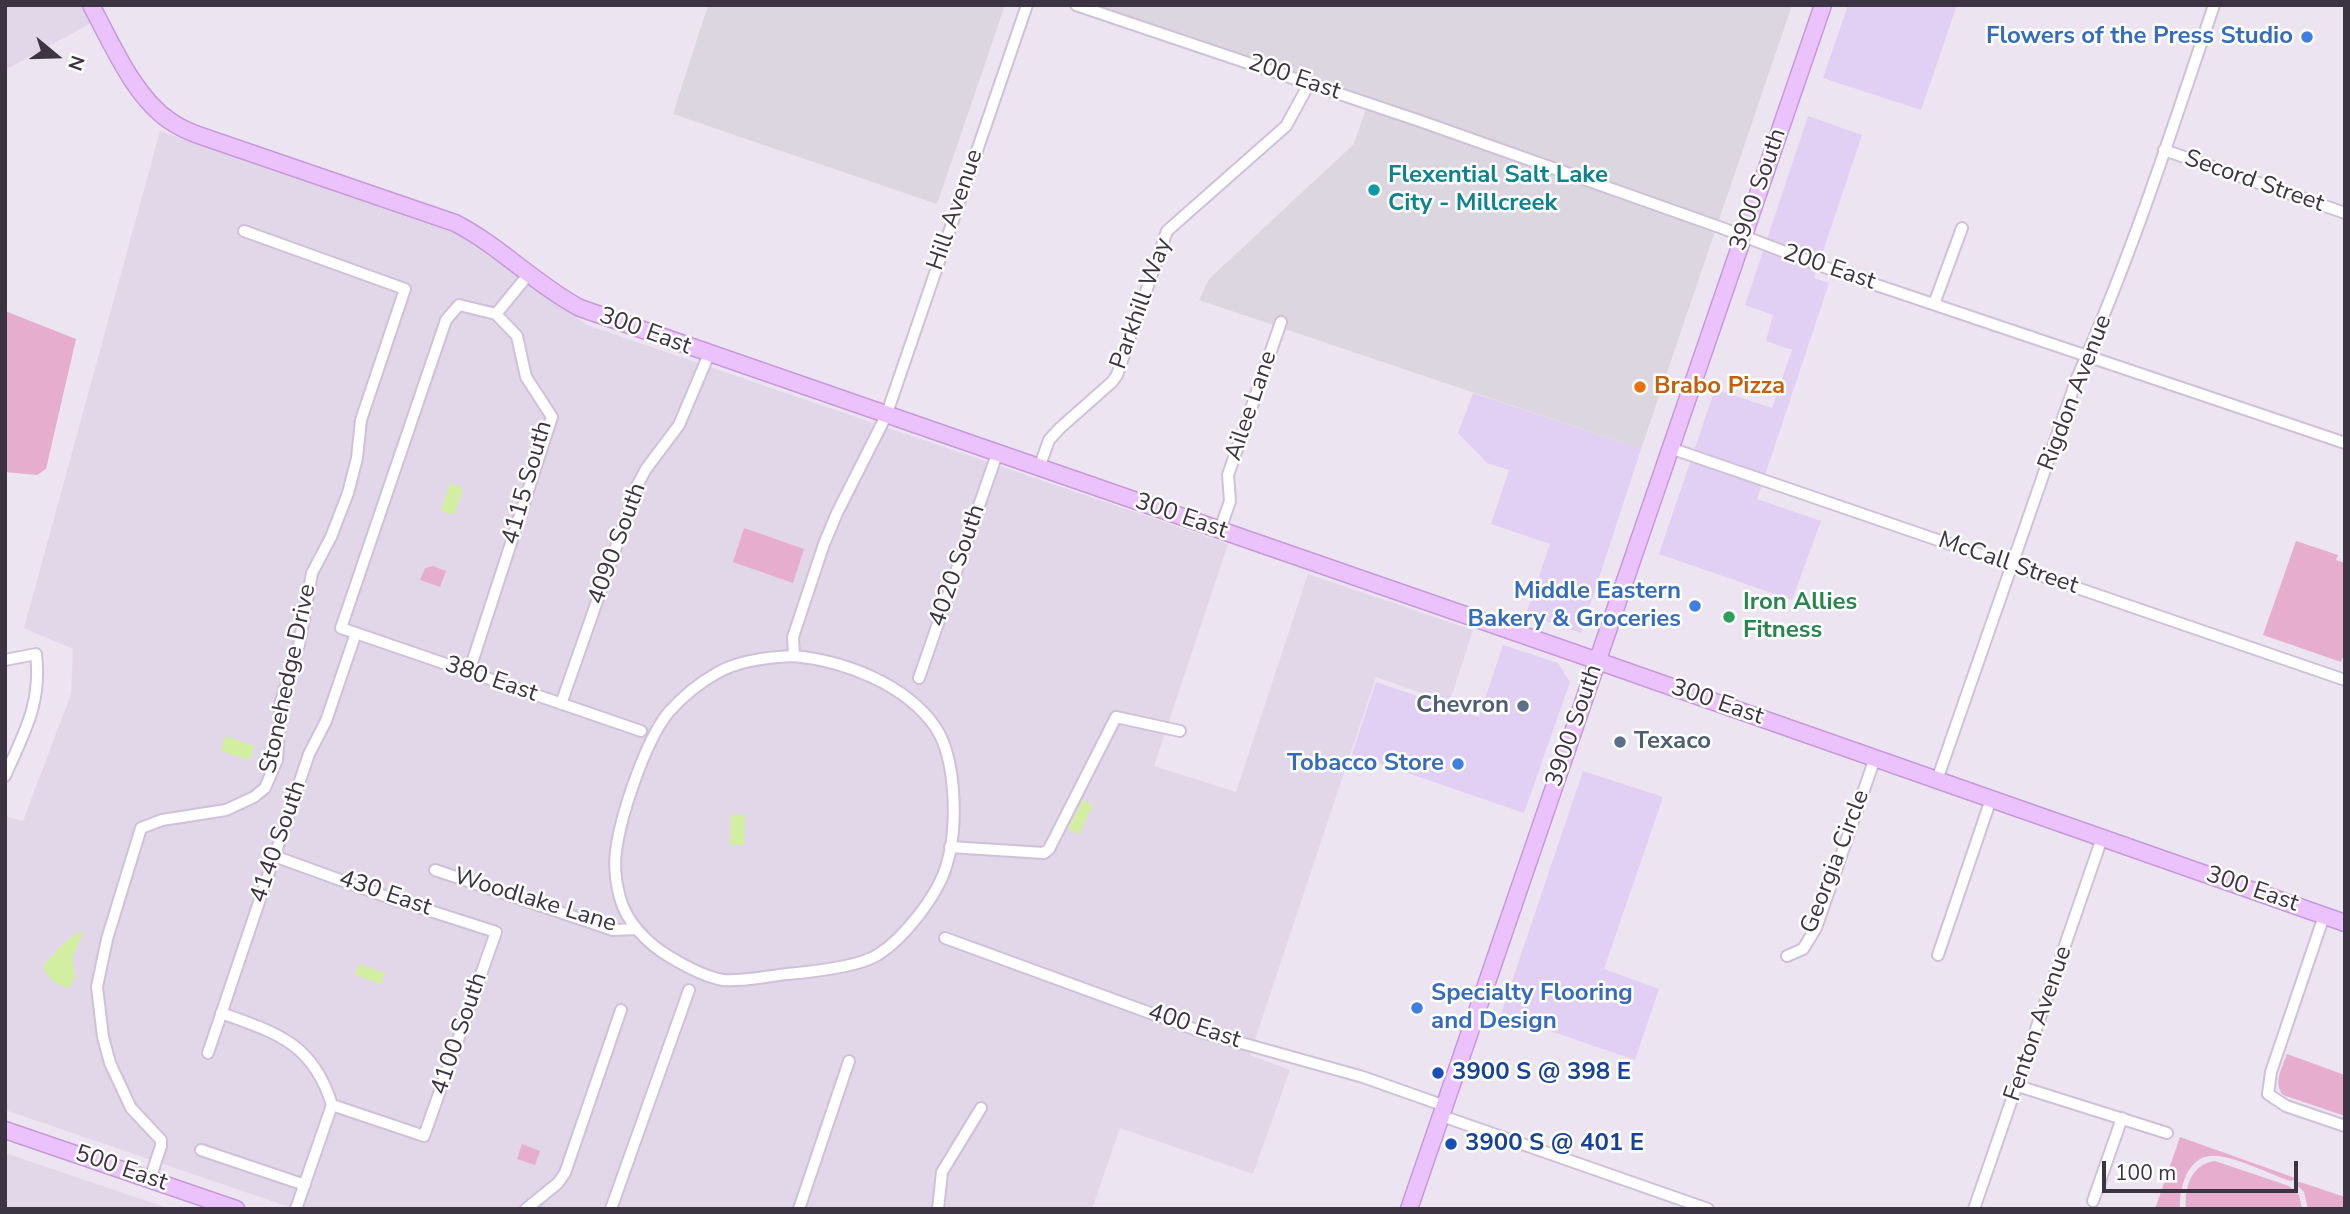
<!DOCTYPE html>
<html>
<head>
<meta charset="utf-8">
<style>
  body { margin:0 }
  #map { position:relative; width:2350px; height:1214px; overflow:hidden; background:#ede4f2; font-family:"Nunito Sans",sans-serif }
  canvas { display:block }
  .frame { position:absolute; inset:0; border:7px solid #3d3443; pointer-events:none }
  .north { position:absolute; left:21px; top:21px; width:70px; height:70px; -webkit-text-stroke:5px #fff; paint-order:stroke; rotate:109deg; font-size:19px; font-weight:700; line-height:28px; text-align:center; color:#3d3443 }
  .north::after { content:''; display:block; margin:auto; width:24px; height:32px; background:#3d3443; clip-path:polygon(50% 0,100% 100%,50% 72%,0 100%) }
  .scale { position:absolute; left:2102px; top:1161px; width:196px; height:32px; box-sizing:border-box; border:4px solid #3d3443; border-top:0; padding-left:9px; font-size:21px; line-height:24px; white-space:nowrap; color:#3d3443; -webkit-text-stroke:5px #fff; paint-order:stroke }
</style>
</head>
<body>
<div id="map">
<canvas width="2350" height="1214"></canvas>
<div class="frame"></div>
<div class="north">N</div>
<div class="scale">100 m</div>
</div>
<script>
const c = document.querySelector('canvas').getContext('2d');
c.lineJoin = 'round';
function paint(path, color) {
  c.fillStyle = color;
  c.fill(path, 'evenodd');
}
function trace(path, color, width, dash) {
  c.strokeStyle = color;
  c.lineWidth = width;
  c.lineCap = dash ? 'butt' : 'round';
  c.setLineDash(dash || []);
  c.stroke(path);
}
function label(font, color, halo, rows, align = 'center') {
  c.font = font + ' "Nunito Sans",sans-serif';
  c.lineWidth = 5;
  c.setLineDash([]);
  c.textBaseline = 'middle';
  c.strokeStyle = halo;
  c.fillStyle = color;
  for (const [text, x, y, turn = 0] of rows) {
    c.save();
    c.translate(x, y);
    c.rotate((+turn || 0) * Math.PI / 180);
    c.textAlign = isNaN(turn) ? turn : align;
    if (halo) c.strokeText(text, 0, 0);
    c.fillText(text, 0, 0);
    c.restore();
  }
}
const residential = new Path2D(`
  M 5,5 L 85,5 L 95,21 L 5,70 Z
  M 160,131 L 459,235 L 587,325 L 1228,544 L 1154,766 L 1236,792 L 1308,574 L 1473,630 L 1449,703 L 1376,677 L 1250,1055 L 1290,1070 L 1253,1174 L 1120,1128 L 1092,1209 L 295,1209 L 5,1110 L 5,816 L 23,821 L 71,694 L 73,649 L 24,628 Z
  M 5,1153 L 170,1209 L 5,1209 Z`);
const commercial = new Path2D(`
  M 1848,5 L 1957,5 L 1921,110 L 1823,78 Z
  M 1808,116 L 1862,135 L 1814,278 L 1829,283 L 1757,499 L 1821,521 L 1792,600 L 1659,554 L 1715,389 L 1772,408 L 1792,350 L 1766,341 L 1773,315 L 1745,305 Z
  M 1473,393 L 1641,449 L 1581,633 L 1526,614 L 1550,544 L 1491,524 L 1509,470 L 1487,463 L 1458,433 Z
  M 1503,645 L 1558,663 L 1570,682 L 1524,813 L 1352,754 L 1376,682 L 1479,717 Z
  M 1583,771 L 1663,797 L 1604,969 L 1659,989 L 1635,1060 L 1501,1014 Z`);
const industrial = new Path2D(`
  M 708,5 L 1005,5 L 937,204 L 673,114 Z
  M 1086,5 L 1792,5 L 1641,449 L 1199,300 L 1209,279 L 1354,144 L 1369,100 Z`);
const green = new Path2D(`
  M 5,311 L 76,339 L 46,469 L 37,475 L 5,472 Z
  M 744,528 L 804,549 L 793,583 L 733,562 Z
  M 2296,541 L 2338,555 L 2336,560 L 2345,563 L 2345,651 L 2341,662 L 2263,635 Z
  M 433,566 L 446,571 L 440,587 L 420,580 L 425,568 Z
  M 2287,1054 L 2345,1075 L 2345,1116 L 2283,1095 C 2273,1083 2282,1068 2287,1054 Z
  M 2180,1137 L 2298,1179 L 2290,1181 C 2270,1174 2236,1157 2216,1156 C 2188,1153 2179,1188 2180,1209 L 2155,1209 Z
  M 522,1144 L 540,1151 L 535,1165 L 517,1159 Z
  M 2215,1161 L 2289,1186 L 2299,1195 L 2302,1209 L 2186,1209 C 2184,1188 2191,1164 2215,1161 Z
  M 2300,1182 L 2345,1197 L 2345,1209 L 2308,1209 L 2304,1192 L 2295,1183 Z`);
const water = new Path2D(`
  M 450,483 L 463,488 L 454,515 L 441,511 Z
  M 225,736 L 254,746 L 249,760 L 221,751 Z
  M 1083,800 L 1093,805 L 1079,834 L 1068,829 Z
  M 731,814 L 745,815 L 744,845 L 730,845 Z
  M 84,931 L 72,957 L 75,977 L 69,988 C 57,985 46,978 43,965 C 58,953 65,936 84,931 Z
  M 359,964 L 385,973 L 381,984 L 355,975 Z`);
const street = new Path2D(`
  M 1076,5 L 1420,121 L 1722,228 L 1835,271 L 2345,443
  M 2164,150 L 2345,213
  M 1934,304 L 1962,228
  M 496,314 L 459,305 L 446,320 L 341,628 L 641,731
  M 1670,448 L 2345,680
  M 1039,468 L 1049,440 L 1060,428 L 1112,382 L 1117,375 L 1167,231 L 1286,126 L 1309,84
  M 1220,530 L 1230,501 L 1228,475 L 1281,322
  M 794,656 C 845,661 906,684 936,728 C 957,761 958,831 946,867 C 937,896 904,938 879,954 C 860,967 810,972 787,974 C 768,976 741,982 723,980 C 705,977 685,966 670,957 C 648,944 627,923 620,898 C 616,883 614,866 616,851 C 621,814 645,742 668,713 C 682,697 699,683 717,673 C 739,660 768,657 794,656 L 793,637 L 824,544 L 837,513 L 886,416 L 1027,5
  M 5,660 L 36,654 C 42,703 24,733 5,776
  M 469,672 L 552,417 L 526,377 L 517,336 L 496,314 L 528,275
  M 919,678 L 997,454
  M 561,704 L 638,484 L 646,469 L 679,425 L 709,354
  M 1937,780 L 2077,378 C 2131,257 2172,130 2214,5
  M 950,847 L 1044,853 L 1049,849 L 1116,717 L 1180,731
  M 435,870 L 613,930 L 637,929
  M 2324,916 L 2271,1072 L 2268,1094 L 2286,1106 L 2345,1126
  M 945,938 L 1202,1032 L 1363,1077 L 1445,1106
  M 1938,955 L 1991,799
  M 1787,956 L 1803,949 L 1816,928 L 1875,758
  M 221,1013 C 277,1033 313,1043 332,1105 L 424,1136 L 496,932 L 390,898 L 274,856
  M 208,1053 L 309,754 L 326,721 L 356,633
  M 2018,1086 L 2167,1133
  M 1442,1116 L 1708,1209
  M 201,1150 L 305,1185
  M 150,1179 L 161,1146 L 161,1140 L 131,1108 L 110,1063 L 103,1037 L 97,987 L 107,939 L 141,828 L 162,820 L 226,810 L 254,797 L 265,788 L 277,760 L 281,701 L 299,645 L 312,573 L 331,537 L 348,493 L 357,458 L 361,420 L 405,289 L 244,231
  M 2093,1201 L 2122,1118
  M 296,1209 L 332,1105
  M 526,1209 L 558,1183 L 565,1173 L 621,1010
  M 611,1209 L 689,990
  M 799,1209 L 849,1061
  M 938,1209 L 942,1172 L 981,1108
  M 1974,1209 L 2102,838`);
const secondary = new Path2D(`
  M 91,5 C 111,42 134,97 170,121 C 180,128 192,133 204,137 L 455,223 C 500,246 535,284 580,308 L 1572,652 L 2345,923
  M 5,1130 L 236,1209
  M 1409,1209 L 1823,5`);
const markers = [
  [2307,37,7,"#3f7fe0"],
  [1374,190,7,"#0f9aa8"],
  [1640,387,7,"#e8710a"],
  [1695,606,7,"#3f7fe0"],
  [1729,617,7,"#2e9e5b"],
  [1523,706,7,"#5c6f8a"],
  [1620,742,7,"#5c6f8a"],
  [1458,764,7,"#3f7fe0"],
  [1417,1008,7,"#3f7fe0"],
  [1438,1073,7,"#1a4fb4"],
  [1451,1144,7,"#1a4fb4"]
];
const shopNames = [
  ["Flowers of the Press Studio",2293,37],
  ["Middle Eastern",1681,592],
  ["Bakery & Groceries",1681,620],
  ["Tobacco Store",1444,764],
  ["Specialty Flooring",1431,994,"left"],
  ["and Design",1431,1022,"left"]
];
const streetNames = [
  ["200 East",1294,78,19],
  ["Secord Street",2254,182,19],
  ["3900 South",1759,190,-71],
  ["Hill Avenue",956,210,-71],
  ["200 East",1829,268,19],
  ["Parkhill Way",1142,304,-70],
  ["300 East",645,332,20],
  ["Rigdon Avenue",2076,393,-69],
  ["Ailee Lane",1252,406,-71],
  ["4115 South",528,483,-74],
  ["300 East",1181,517,19],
  ["4090 South",618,544,-70],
  ["McCall Street",2008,564,19],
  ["4020 South",958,566,-71],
  ["Stonehedge Drive",289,679,-78],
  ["380 East",491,680,19],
  ["300 East",1717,703,19],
  ["3900 South",1575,726,-71],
  ["4140 South",279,842,-71],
  ["Georgia Circle",1836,862,-69],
  ["300 East",2252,890,19],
  ["430 East",385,894,19],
  ["Woodlake Lane",535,901,17],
  ["Fenton Avenue",2039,1024,-71],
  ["400 East",1194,1027,18],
  ["4100 South",460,1034,-71],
  ["500 East",121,1169,19]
];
const cultureNames = [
  ["Flexential Salt Lake",1388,176],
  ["City - Millcreek",1388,204]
];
const foodNames = [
  ["Brabo Pizza",1654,387]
];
const leisureNames = [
  ["Iron Allies",1743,603],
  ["Fitness",1743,631]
];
const serviceNames = [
  ["Chevron",1509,706],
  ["Texaco",1634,742,"left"]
];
const transitNames = [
  ["3900 S @ 398 E",1452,1073],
  ["3900 S @ 401 E",1465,1144]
];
paint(residential, '#e2d6e9');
paint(commercial, '#e2cff4');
paint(industrial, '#dbd6e0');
paint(green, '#e6adcf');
paint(water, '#d2eea0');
trace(street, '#cfc1d8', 14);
trace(secondary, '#c69ada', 19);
trace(street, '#fff', 10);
trace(secondary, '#ecc2fd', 16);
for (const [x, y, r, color] of markers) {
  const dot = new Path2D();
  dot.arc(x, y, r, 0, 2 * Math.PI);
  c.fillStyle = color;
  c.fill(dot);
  trace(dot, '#fff', 2.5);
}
label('bold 24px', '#366cbe', '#fff', shopNames, 'right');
label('24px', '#3d3443', '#fff', streetNames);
label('bold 24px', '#0d838f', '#fff', cultureNames, 'left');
label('bold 24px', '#c56008', '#fff', foodNames, 'left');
label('bold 24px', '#27864d', '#fff', leisureNames, 'left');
label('bold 24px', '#4e5e75', '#fff', serviceNames, 'right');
label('bold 24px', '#164399', '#fff', transitNames, 'left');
</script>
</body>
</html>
